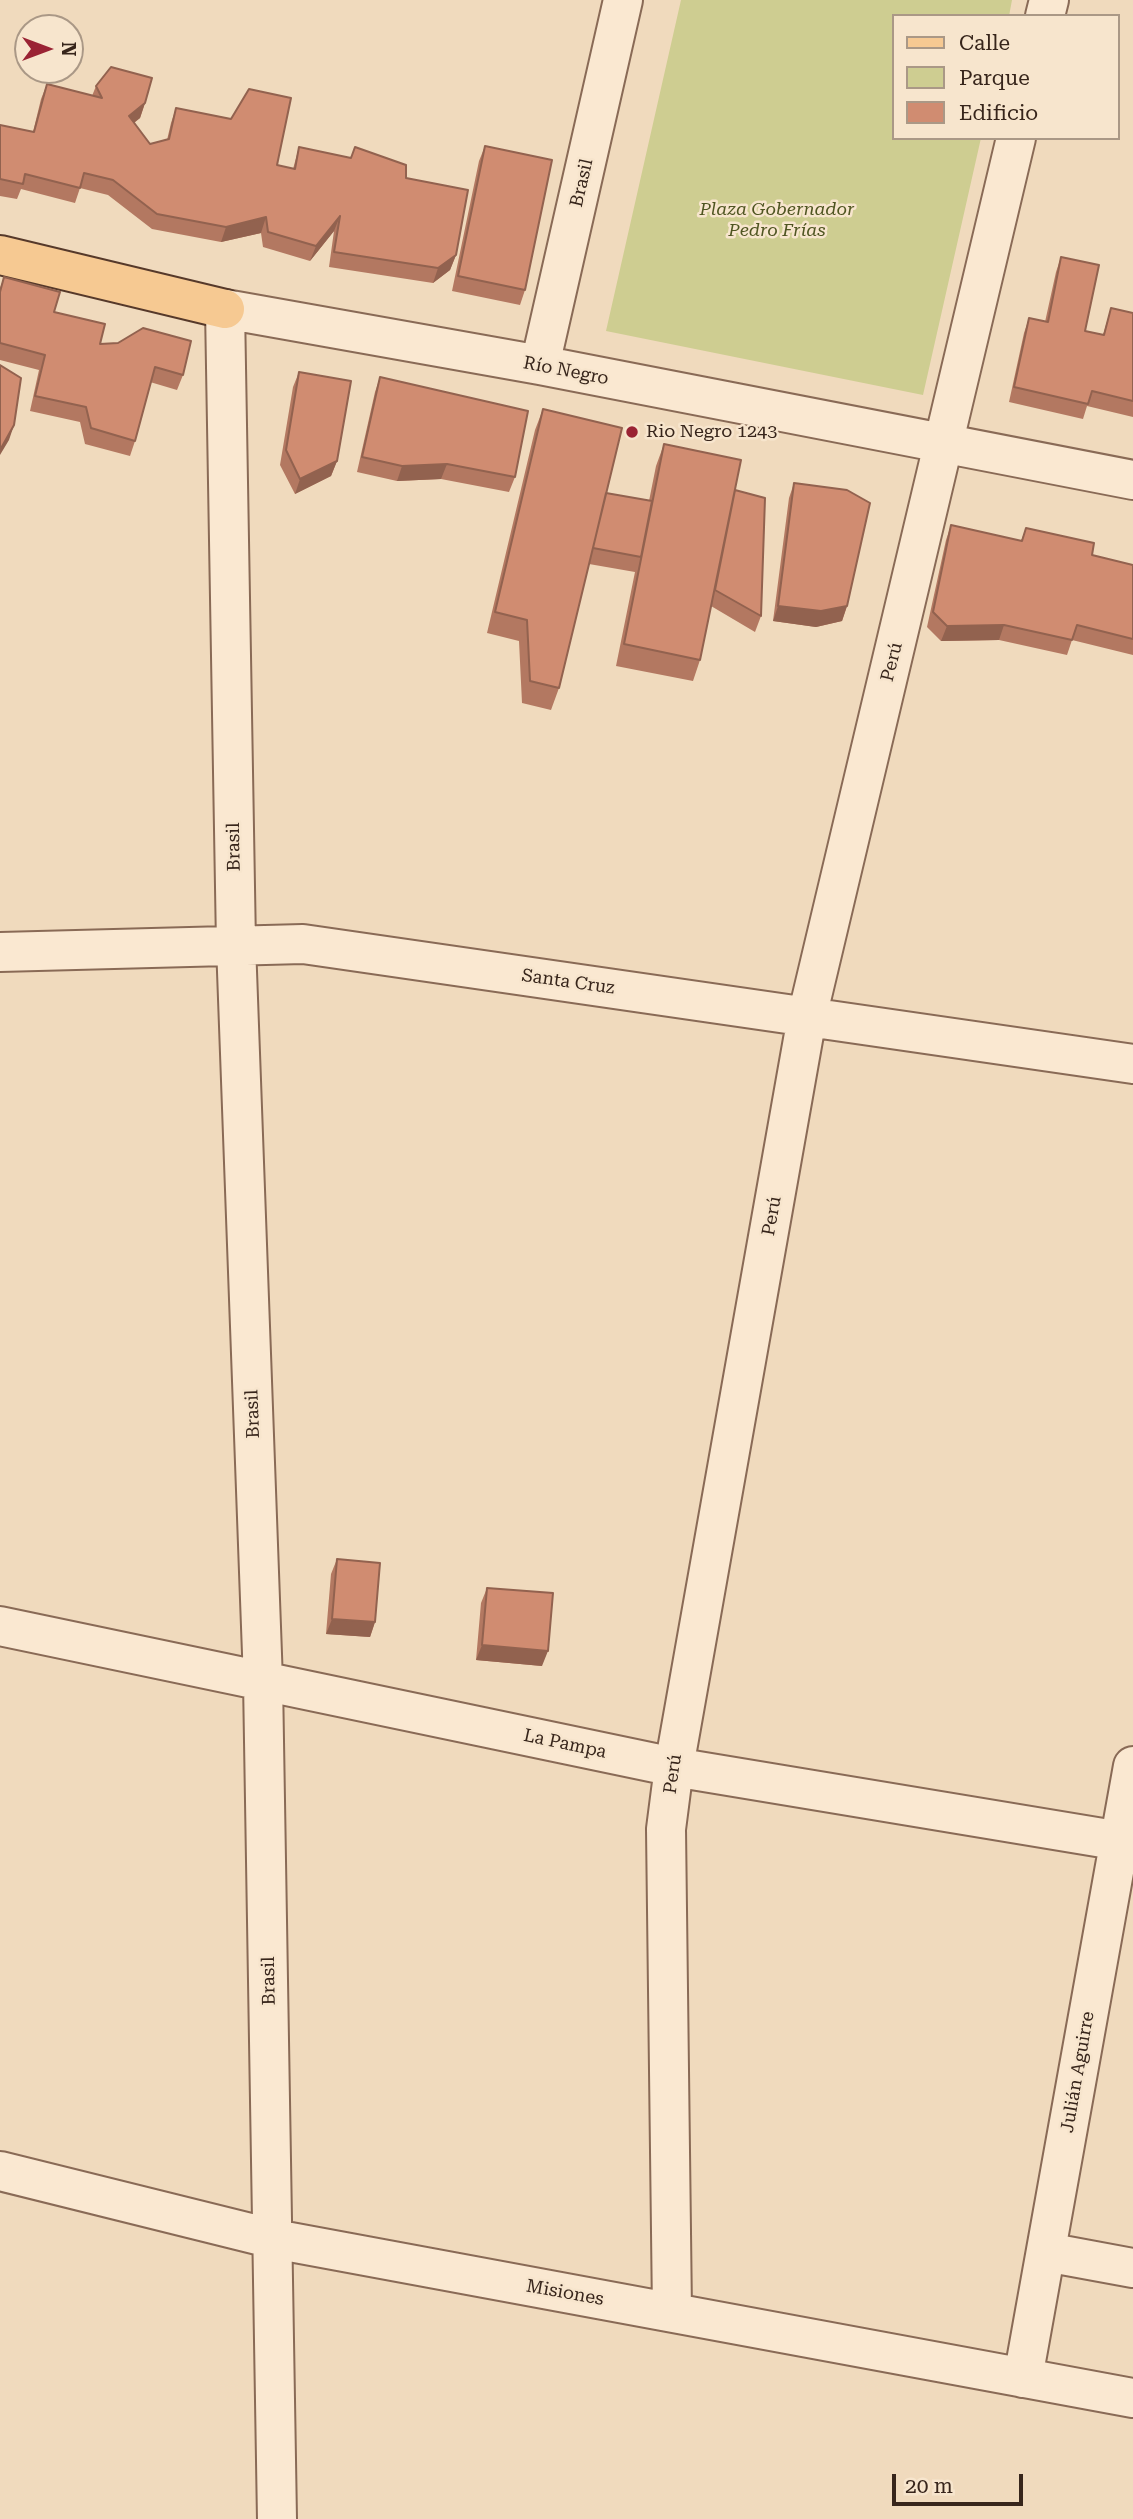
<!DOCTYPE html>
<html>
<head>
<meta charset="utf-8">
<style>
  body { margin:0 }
  #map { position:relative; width:1133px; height:2519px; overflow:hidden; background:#f0dabd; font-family:"Roboto Serif",serif }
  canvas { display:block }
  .legend { position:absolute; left:892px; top:14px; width:228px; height:126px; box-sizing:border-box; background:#f7e5cd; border:2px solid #aa9886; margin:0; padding:9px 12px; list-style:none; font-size:21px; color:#37251b }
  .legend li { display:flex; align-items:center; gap:14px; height:35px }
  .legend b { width:35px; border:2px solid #aa9886 }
  .north { position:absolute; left:14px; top:14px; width:70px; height:70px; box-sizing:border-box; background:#f7e5cd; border:2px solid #aa9886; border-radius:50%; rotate:90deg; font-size:19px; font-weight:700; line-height:28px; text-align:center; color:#37251b }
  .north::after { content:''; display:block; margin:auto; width:24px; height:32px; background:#9a2334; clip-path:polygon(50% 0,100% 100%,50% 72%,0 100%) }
  .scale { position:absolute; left:892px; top:2474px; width:131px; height:32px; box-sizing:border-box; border:4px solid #37251b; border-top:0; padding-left:9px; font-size:21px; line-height:24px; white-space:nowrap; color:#37251b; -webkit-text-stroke:5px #f7e5cd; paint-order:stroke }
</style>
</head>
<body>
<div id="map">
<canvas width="1133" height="2519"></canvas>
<ul class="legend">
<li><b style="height:9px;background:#f6c992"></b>Calle</li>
<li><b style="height:19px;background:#cecd91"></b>Parque</li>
<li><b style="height:19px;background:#d08c71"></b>Edificio</li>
</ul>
<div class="north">N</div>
<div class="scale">20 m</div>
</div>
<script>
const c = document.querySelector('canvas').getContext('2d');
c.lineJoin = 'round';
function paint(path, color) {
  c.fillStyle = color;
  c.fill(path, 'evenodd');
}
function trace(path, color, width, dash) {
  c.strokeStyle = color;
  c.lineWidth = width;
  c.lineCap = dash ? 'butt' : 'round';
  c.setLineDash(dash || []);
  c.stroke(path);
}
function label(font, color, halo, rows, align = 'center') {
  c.font = font + ' "Roboto Serif",serif';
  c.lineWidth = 5;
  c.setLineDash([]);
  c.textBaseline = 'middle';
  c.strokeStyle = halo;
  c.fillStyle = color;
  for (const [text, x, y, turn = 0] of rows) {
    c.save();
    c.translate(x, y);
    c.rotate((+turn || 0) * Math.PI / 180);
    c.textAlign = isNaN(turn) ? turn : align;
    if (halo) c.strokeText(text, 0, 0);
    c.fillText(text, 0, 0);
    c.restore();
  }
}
const green = new Path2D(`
  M 681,0 L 1012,0 L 1009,16 L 893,16 L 893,138 L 981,138 L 923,395 L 606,331 Z`);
const minor = new Path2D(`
  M 1045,16 L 1049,0
  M 540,365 L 623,0
  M 0,952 L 303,944 L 1133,1064
  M 0,1626 L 674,1767 L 1133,1843
  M 0,2171 L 274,2239 L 1133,2398
  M 1046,2252 L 1133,2268
  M 672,2312 L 666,1829 L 674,1767 L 807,1017 L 1016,138
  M 1023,2378 L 1133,1766
  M 277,2519 L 263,1681 L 236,944 L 225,309 L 540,365 L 1133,480`);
const major = new Path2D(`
  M 0,255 L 225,309`);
const wall = new Path2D(`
  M 47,84 L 92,96 L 96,86 L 145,103 L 140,118 L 134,123 L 150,144 L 167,140 L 171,123 L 176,108 L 277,165 L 293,169 L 299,147 L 406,178 L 456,255 L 450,270 L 433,283 L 329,267 L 334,231 L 310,261 L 263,247 L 261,233 L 221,242 L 152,229 L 108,195 L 80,188 L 75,203 L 21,189 L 17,199 L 0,196 L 0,125 L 33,132 L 41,99 Z
  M 485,146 L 525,290 L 520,305 L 452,291 L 479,161 Z
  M 1061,257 L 1085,331 L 1103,335 L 1111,308 L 1133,313 L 1133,417 L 1087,406 L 1083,419 L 1009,402 L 1024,333 L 1029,318 L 1045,322 L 1056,272 Z
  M 4,277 L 100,344 L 183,375 L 177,390 L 150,382 L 135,441 L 130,456 L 85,444 L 80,422 L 30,411 L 39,370 L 0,360 L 0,288 Z
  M 299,372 L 337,461 L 331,476 L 295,494 L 280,465 L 293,387 Z
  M 380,377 L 515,477 L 509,492 L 441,479 L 397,481 L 357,472 L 375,392 Z
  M 543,409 L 606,493 L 649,501 L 656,466 L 664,444 L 735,490 L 761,616 L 755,632 L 711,606 L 700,660 L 693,681 L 616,666 L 635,572 L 589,564 L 559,688 L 551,710 L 522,703 L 519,641 L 487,633 L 535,430 Z
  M 794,483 L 847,606 L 842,621 L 816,627 L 773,621 L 789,498 Z
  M 951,525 L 1021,541 L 1026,528 L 1092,555 L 1133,565 L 1133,655 L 1072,640 L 1067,655 L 999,640 L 941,641 L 927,627 L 946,540 Z
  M 337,1559 L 375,1622 L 370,1637 L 326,1634 L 331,1574 Z
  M 487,1588 L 542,1666 L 476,1660 L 481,1603 Z`);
const shadedWall = new Path2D(`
  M 145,103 L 140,118 L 123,131 L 129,116 Z
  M 340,216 L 334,231 L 310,261 L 316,246 Z
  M 266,217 L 261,233 L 221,242 L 226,227 Z
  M 456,255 L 450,270 L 433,283 L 438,268 Z
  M 14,425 L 9,440 L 0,455 L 0,450 Z
  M 337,461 L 331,476 L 295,494 L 300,479 Z
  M 447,464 L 441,479 L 397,481 L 402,466 Z
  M 778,606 L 847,606 L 842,621 L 816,627 L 773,621 Z
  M 1004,625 L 999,640 L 941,641 L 947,626 Z
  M 332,1619 L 375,1622 L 370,1637 L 326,1634 Z
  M 482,1645 L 548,1651 L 542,1666 L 476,1660 Z`);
const building = new Path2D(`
  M 111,67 L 152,78 L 145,103 L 129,116 L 150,144 L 169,139 L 176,108 L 231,119 L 249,89 L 291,98 L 277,165 L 295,169 L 299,147 L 351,158 L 355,147 L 406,165 L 406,178 L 468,190 L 456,255 L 438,268 L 334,252 L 340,216 L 316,246 L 268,232 L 266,217 L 226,227 L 157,214 L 113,180 L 84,173 L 80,188 L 25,174 L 23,184 L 0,179 L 0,125 L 34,132 L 47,84 L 102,98 L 96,86 Z
  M 485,146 L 552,160 L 525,290 L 458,276 Z
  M 1061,257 L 1099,265 L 1085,331 L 1104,335 L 1111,308 L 1133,313 L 1133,401 L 1092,391 L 1088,404 L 1014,387 L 1029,318 L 1048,322 Z
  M 4,277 L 60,292 L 54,312 L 105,324 L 100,344 L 118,343 L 143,328 L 191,341 L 183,375 L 155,367 L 135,441 L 91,428 L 86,407 L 35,396 L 45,355 L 0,343 L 0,292 Z
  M 0,365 L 21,378 L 14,425 L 0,450 Z
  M 299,372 L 351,381 L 337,461 L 300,479 L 286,450 Z
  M 380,377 L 528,411 L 515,477 L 447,464 L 402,466 L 362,457 Z
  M 543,409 L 622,428 L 559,688 L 530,681 L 527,620 L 495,612 Z
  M 664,444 L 741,460 L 700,660 L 624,644 Z
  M 794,483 L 847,490 L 870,503 L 847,606 L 821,611 L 778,606 Z
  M 735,490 L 765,498 L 761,616 L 715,590 Z
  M 606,493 L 652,501 L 641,557 L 593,548 Z
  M 951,525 L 1022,541 L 1026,528 L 1094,543 L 1092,555 L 1133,565 L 1133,639 L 1077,625 L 1072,640 L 1004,625 L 947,626 L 933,612 Z
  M 337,1559 L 380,1563 L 375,1622 L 332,1619 Z
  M 487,1588 L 553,1593 L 548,1651 L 482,1645 Z`);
const markers = [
  [632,432,7,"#9a2334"]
];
const streetNames = [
  ["Brasil",582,183,-77],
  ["Río Negro",566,371,11],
  ["Perú",892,662,-76],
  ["Brasil",234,847,-91],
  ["Santa Cruz",568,982,8],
  ["Perú",772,1216,-80],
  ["Brasil",253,1414,-92],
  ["La Pampa",565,1744,12],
  ["Perú",673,1774,-82],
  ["Brasil",269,1981,-91],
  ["Julián Aguirre",1078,2072,-80],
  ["Misiones",565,2293,10]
];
const parkNames = [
  ["Plaza Gobernador",777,210],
  ["Pedro Frías",777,231]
];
const poiNames = [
  ["Rio Negro 1243",646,432]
];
paint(green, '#cecd91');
trace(minor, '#896a56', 42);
trace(major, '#56392a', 42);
trace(minor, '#fae8d1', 38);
trace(major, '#f6c992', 38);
paint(wall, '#b37861');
paint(shadedWall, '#92624f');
paint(building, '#d08c71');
trace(building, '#92624f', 2);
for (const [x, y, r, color] of markers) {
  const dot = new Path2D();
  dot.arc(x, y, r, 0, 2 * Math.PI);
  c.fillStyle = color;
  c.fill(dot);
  trace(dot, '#f7e5cd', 2.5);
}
label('18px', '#37251b', '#f7e5cd', streetNames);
label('italic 18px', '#4f5521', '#f7e5cd', parkNames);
label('18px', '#37251b', '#f7e5cd', poiNames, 'left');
</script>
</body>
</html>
